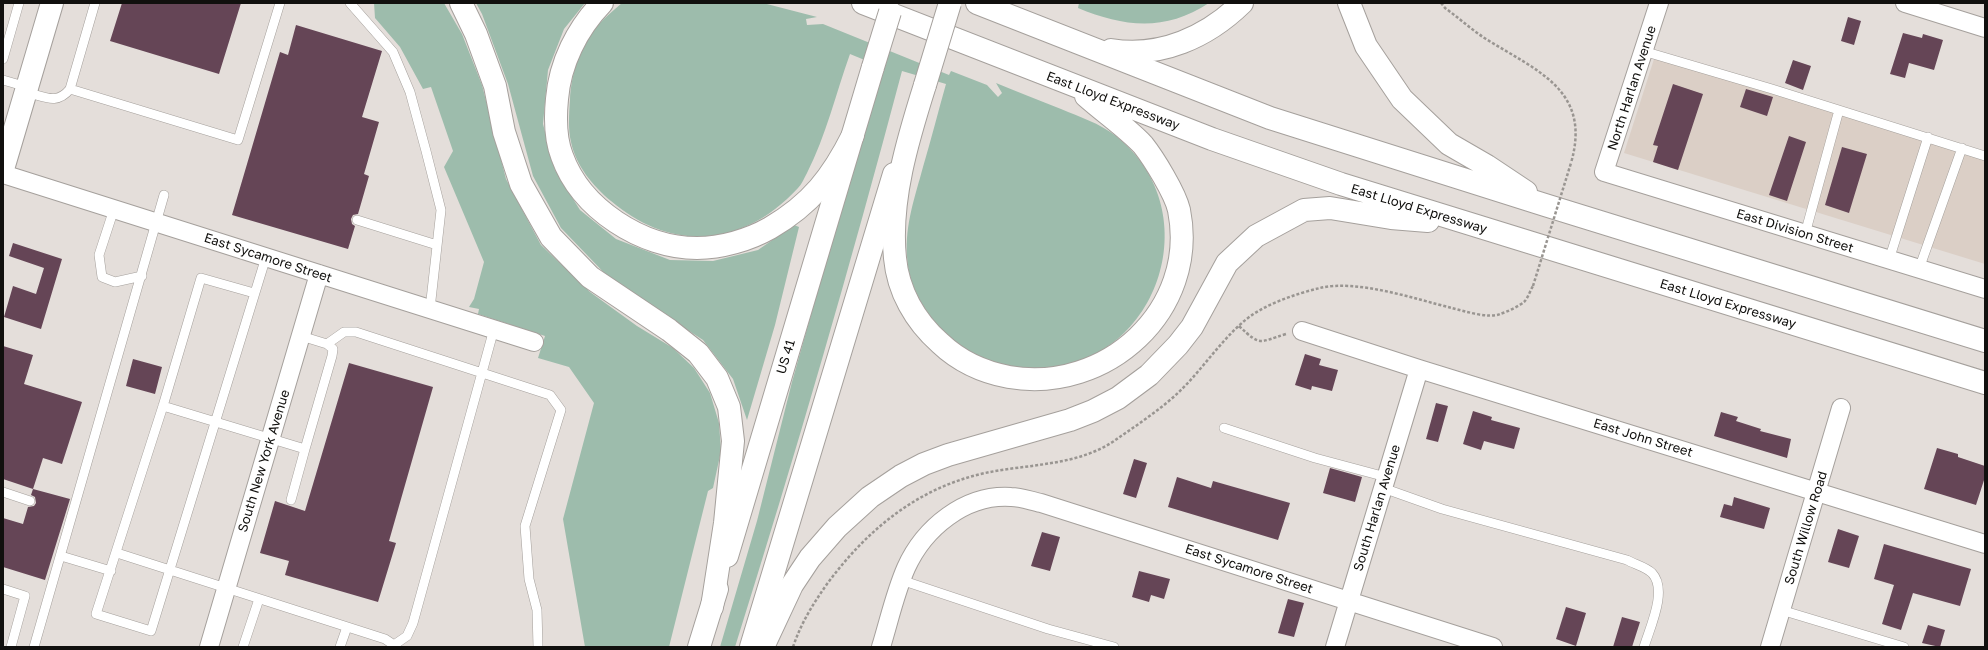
<!DOCTYPE html>
<html>
<head>
<meta charset="utf-8">
<style>
  body { margin:0 }
  #map { position:relative; width:1988px; height:650px; overflow:hidden; background:#e4deda; font-family:"Golos Text",sans-serif }
  canvas { display:block }
  .frame { position:absolute; inset:0; border:4px solid #11100e; pointer-events:none }
</style>
</head>
<body>
<div id="map">
<canvas width="1988" height="650"></canvas>
<div class="frame"></div>
</div>
<script>
const c = document.querySelector('canvas').getContext('2d');
c.lineJoin = 'round';
function paint(path, color) {
  c.fillStyle = color;
  c.fill(path, 'evenodd');
}
function trace(path, color, width, dash) {
  c.strokeStyle = color;
  c.lineWidth = width;
  c.lineCap = dash ? 'butt' : 'round';
  c.setLineDash(dash || []);
  c.stroke(path);
}
function label(font, color, halo, rows, align = 'center') {
  c.font = font + ' "Golos Text",sans-serif';
  c.lineWidth = 4;
  c.setLineDash([]);
  c.textBaseline = 'middle';
  c.strokeStyle = halo;
  c.fillStyle = color;
  for (const [text, x, y, turn = 0] of rows) {
    c.save();
    c.translate(x, y);
    c.rotate((+turn || 0) * Math.PI / 180);
    c.textAlign = isNaN(turn) ? turn : align;
    if (halo) c.strokeText(text, 0, 0);
    c.fillText(text, 0, 0);
    c.restore();
  }
}
const built = new Path2D(`
  M 1655,56 L 1985,160 L 1985,264 L 1624,153 Z`);
const green = new Path2D(`
  M 374,3 L 444,3 L 462,34 L 482,85 L 506,179 L 541,245 L 590,292 L 637,326 L 673,348 L 694,368 L 710,393 L 719,423 L 721,451 L 713,488 L 708,491 L 669,647 L 585,647 L 563,519 L 594,403 L 569,367 L 538,358 L 545,336 L 478,314 L 479,309 L 469,307 L 474,299 L 484,262 L 444,167 L 453,151 L 431,87 L 423,89 L 400,47 L 375,18 Z
  M 476,3 L 585,3 L 564,29 L 548,70 L 543,124 L 555,170 L 580,210 L 616,239 L 670,260 L 713,261 L 758,250 L 794,225 L 799,227 L 775,325 L 747,420 L 733,379 L 703,340 L 612,281 L 561,228 L 533,176 L 508,84 L 482,14 Z
  M 622,3 L 763,3 L 817,17 L 806,19 L 807,25 L 823,24 L 949,75 L 951,71 L 987,85 L 998,97 L 1002,93 L 996,83 C 1017,92 1039,100 1061,109 C 1080,117 1099,123 1116,136 C 1214,214 1154,375 1029,368 C 999,366 973,357 950,337 C 927,317 908,287 907,256 C 905,224 915,197 923,167 C 931,140 938,112 946,84 L 902,71 C 851,264 795,456 735,647 L 720,647 L 757,521 L 792,382 L 838,219 L 884,68 L 850,54 C 836,93 826,136 807,173 C 804,178 802,184 798,188 C 744,247 672,253 611,201 C 593,186 576,166 571,142 C 568,129 569,114 570,100 C 571,74 580,45 598,25 C 605,17 614,10 622,3 Z
  M 1079,3 L 1209,3 C 1165,32 1124,27 1078,8 Z`);
const building = new Path2D(`
  M 122,3 L 241,3 L 219,74 L 110,41 Z
  M 1848,17 L 1861,21 L 1854,45 L 1841,41 Z
  M 296,25 L 382,51 L 362,117 L 379,122 L 364,174 L 369,176 L 358,214 L 353,215 L 351,219 L 352,224 L 355,226 L 348,249 L 232,215 L 280,52 L 288,55 Z
  M 1903,33 L 1922,38 L 1923,34 L 1943,40 L 1934,70 L 1909,63 L 1905,78 L 1890,74 Z
  M 1793,60 L 1811,66 L 1803,90 L 1785,83 Z
  M 1673,84 L 1703,94 L 1678,170 L 1653,162 L 1658,146 L 1653,145 Z
  M 1746,89 L 1773,97 L 1767,116 L 1740,107 Z
  M 1789,136 L 1806,142 L 1787,201 L 1769,195 Z
  M 1842,147 L 1867,154 L 1849,213 L 1825,205 Z
  M 13,243 L 62,259 L 41,329 L 4,317 L 13,286 L 36,294 L 44,268 L 9,256 Z
  M 3,346 L 33,355 L 24,384 L 82,402 L 62,464 L 43,458 L 33,489 L 3,479 Z
  M 1305,354 L 1321,359 L 1319,365 L 1338,370 L 1332,391 L 1312,386 L 1311,390 L 1295,385 Z
  M 133,359 L 162,367 L 155,394 L 126,386 Z
  M 349,363 L 433,387 L 389,541 L 396,543 L 378,602 L 285,575 L 289,561 L 260,553 L 275,501 L 305,511 Z
  M 1436,403 L 1448,406 L 1438,442 L 1426,439 Z
  M 1473,411 L 1492,417 L 1491,420 L 1520,428 L 1514,449 L 1484,441 L 1481,450 L 1463,444 Z
  M 1721,412 L 1738,417 L 1736,421 L 1761,429 L 1760,431 L 1791,439 L 1787,458 L 1714,436 Z
  M 1937,448 L 1958,454 L 1958,457 L 1985,466 L 1985,477 L 1976,505 L 1924,489 Z
  M 1134,459 L 1147,463 L 1136,498 L 1123,494 Z
  M 1330,468 L 1362,477 L 1355,502 L 1323,493 Z
  M 1177,477 L 1211,488 L 1213,481 L 1290,503 L 1278,540 L 1168,507 Z
  M 33,489 L 70,499 L 45,580 L 3,567 L 3,518 L 23,524 L 28,507 L 34,506 L 36,503 L 35,497 L 31,495 Z
  M 1734,497 L 1770,508 L 1764,529 L 1720,517 L 1724,504 L 1732,506 Z
  M 1838,529 L 1859,536 L 1849,568 L 1828,562 Z
  M 1042,532 L 1060,537 L 1050,571 L 1031,566 Z
  M 1884,544 L 1971,569 L 1960,606 L 1913,593 L 1901,630 L 1882,624 L 1894,585 L 1874,579 Z
  M 1139,571 L 1170,579 L 1164,599 L 1151,595 L 1149,602 L 1132,597 Z
  M 1288,599 L 1304,603 L 1294,637 L 1278,633 Z
  M 1566,607 L 1586,613 L 1576,646 L 1556,639 Z
  M 1622,617 L 1640,622 L 1632,647 L 1613,647 Z
  M 1928,625 L 1945,630 L 1940,647 L 1922,643 Z`);
const path = new Path2D(`
  M 1441,3 L 1445,8 C 1459,18 1472,30 1486,39 C 1537,71 1592,90 1571,163
  M 1239,326 C 1261,347 1259,342 1286,334
  M 793,647 C 801,623 813,604 827,584 C 867,530 917,488 985,473 C 1028,464 1077,466 1114,441 C 1137,425 1163,408 1182,389 C 1203,368 1220,342 1243,322 C 1262,305 1295,294 1320,288 C 1357,279 1415,299 1452,308 C 1464,311 1489,319 1500,314 C 1507,312 1519,306 1524,302 C 1528,298 1530,291 1533,286`);
const service = new Path2D(`
  M 350,3 L 393,52 L 410,92 L 426,151 L 441,210 L 430,309
  M 1643,51 L 1772,89 L 1985,156
  M 3,59 L 19,3
  M 3,80 L 27,87
  M 70,89 L 238,140 L 280,3
  M 25,92 C 44,96 56,106 70,89 L 95,3
  M 114,209 L 99,255 L 102,277 L 115,282 L 142,276
  M 357,220 L 437,245
  M 1805,234 L 1839,110
  M 1889,260 L 1928,137
  M 1919,269 L 1962,148
  M 254,293 L 201,278 L 163,406 L 96,614 L 151,631 L 266,257
  M 327,344 L 344,332 L 356,332 L 550,395 L 561,410 L 525,526 L 529,579 L 537,610 L 538,647
  M 163,406 L 305,449 L 332,356 L 333,349 L 327,344 L 301,336
  M 1224,428 L 1315,458 L 1386,477
  M 1383,488 L 1442,509 L 1627,560 C 1634,564 1646,567 1652,573 C 1668,590 1650,627 1644,647
  M 3,492 L 30,501
  M 291,500 L 305,449
  M 117,553 L 385,639 L 394,645 L 394,647
  M 61,556 L 111,571
  M 901,580 L 1048,629 L 1114,647
  M 3,589 L 25,596 L 11,647
  M 1781,610 L 1904,647
  M 394,645 L 407,636 L 413,623 L 494,329
  M 34,647 L 164,195
  M 243,647 L 259,599
  M 340,647 L 347,627`);
const minor = new Path2D(`
  M 1659,3 L 1604,172 L 1985,289
  M 1905,3 L 1985,28
  M 3,174 L 534,342
  M 1302,331 L 1419,369 L 1985,544
  M 209,647 L 319,274
  M 881,647 C 889,621 895,593 906,568 C 924,528 965,494 1011,497 C 1021,497 1031,501 1041,503 L 1493,647
  M 1335,647 L 1419,369
  M 1770,647 L 1841,408`);
const tertiary = new Path2D(`
  M 3,169 L 52,3`);
const trunk = new Path2D(`
  M 727,556 L 873,67
  M 699,647 L 717,589
  M 751,647 L 894,174`);
const motorway = new Path2D(`
  M 461,3 L 476,34 L 495,86 L 504,132 L 521,184 L 551,237 L 590,277 L 669,330 L 698,353 L 717,378 L 729,407 L 733,441 L 725,523 L 712,607
  M 602,3 C 577,29 560,63 557,99 C 555,119 555,138 562,156 C 581,209 642,248 697,248 C 721,248 749,240 770,228 C 811,204 832,177 853,135
  M 863,3 L 1212,139 L 1341,184 L 1985,383
  M 977,3 L 1270,118 L 1545,205 L 1985,341
  M 1349,3 L 1366,46 L 1402,99 L 1449,144 L 1487,166 L 1526,192
  M 1111,50 C 1161,58 1207,37 1242,3
  M 925,85 C 908,139 889,201 895,258 C 898,291 915,321 940,343 C 960,362 982,372 1009,377 C 1106,394 1199,310 1179,210 C 1175,193 1154,159 1143,145 C 1127,128 1104,112 1086,96
  M 763,647 L 792,585 L 810,558 L 837,527 L 870,497 L 901,476 L 924,464 L 948,455 L 1070,420 L 1093,411 L 1118,398 L 1149,375 L 1178,345 L 1192,327 L 1227,263 L 1256,236 L 1304,210 L 1330,208 L 1391,218 L 1428,221`);
const pathBridge = new Path2D(`
  M 1533,286 L 1571,163`);
const trunkBridge = new Path2D(`
  M 873,67 L 890,12
  M 925,85 L 950,3`);
const streetNames = [
  ["North Harlan Avenue",1632,88,-72],
  ["East Lloyd Expressway",1113,101,21],
  ["East Lloyd Expressway",1419,209,17],
  ["East Division Street",1795,231,17],
  ["East Sycamore Street",268,258,18],
  ["East Lloyd Expressway",1728,304,17],
  ["US 41",786,357,-73],
  ["East John Street",1643,438,17],
  ["South New York Avenue",264,461,-73],
  ["South Harlan Avenue",1377,508,-73],
  ["South Willow Road",1806,528,-73],
  ["East Sycamore Street",1249,569,18]
];
paint(built, '#dbcfc6');
paint(green, '#9dbcac');
paint(building, '#654556');
trace(service, '#a5a09c', 10);
trace(minor, '#a5a09c', 20);
trace(tertiary, '#a5a09c', 24);
trace(trunk, '#a5a09c', 24);
trace(motorway, '#a5a09c', 24);
trace(path, '#999591', 2.5, [3, 2]);
trace(service, '#fff', 9);
trace(minor, '#fff', 18);
trace(tertiary, '#fff', 22);
trace(trunk, '#fff', 22);
trace(motorway, '#fff', 22);
trace(trunkBridge, '#a5a09c', 24, []);
trace(pathBridge, '#999591', 2.5, [3, 2]);
trace(trunkBridge, '#fff', 22);
label('13px', '#11100e', '#fff', streetNames);
</script>
</body>
</html>
